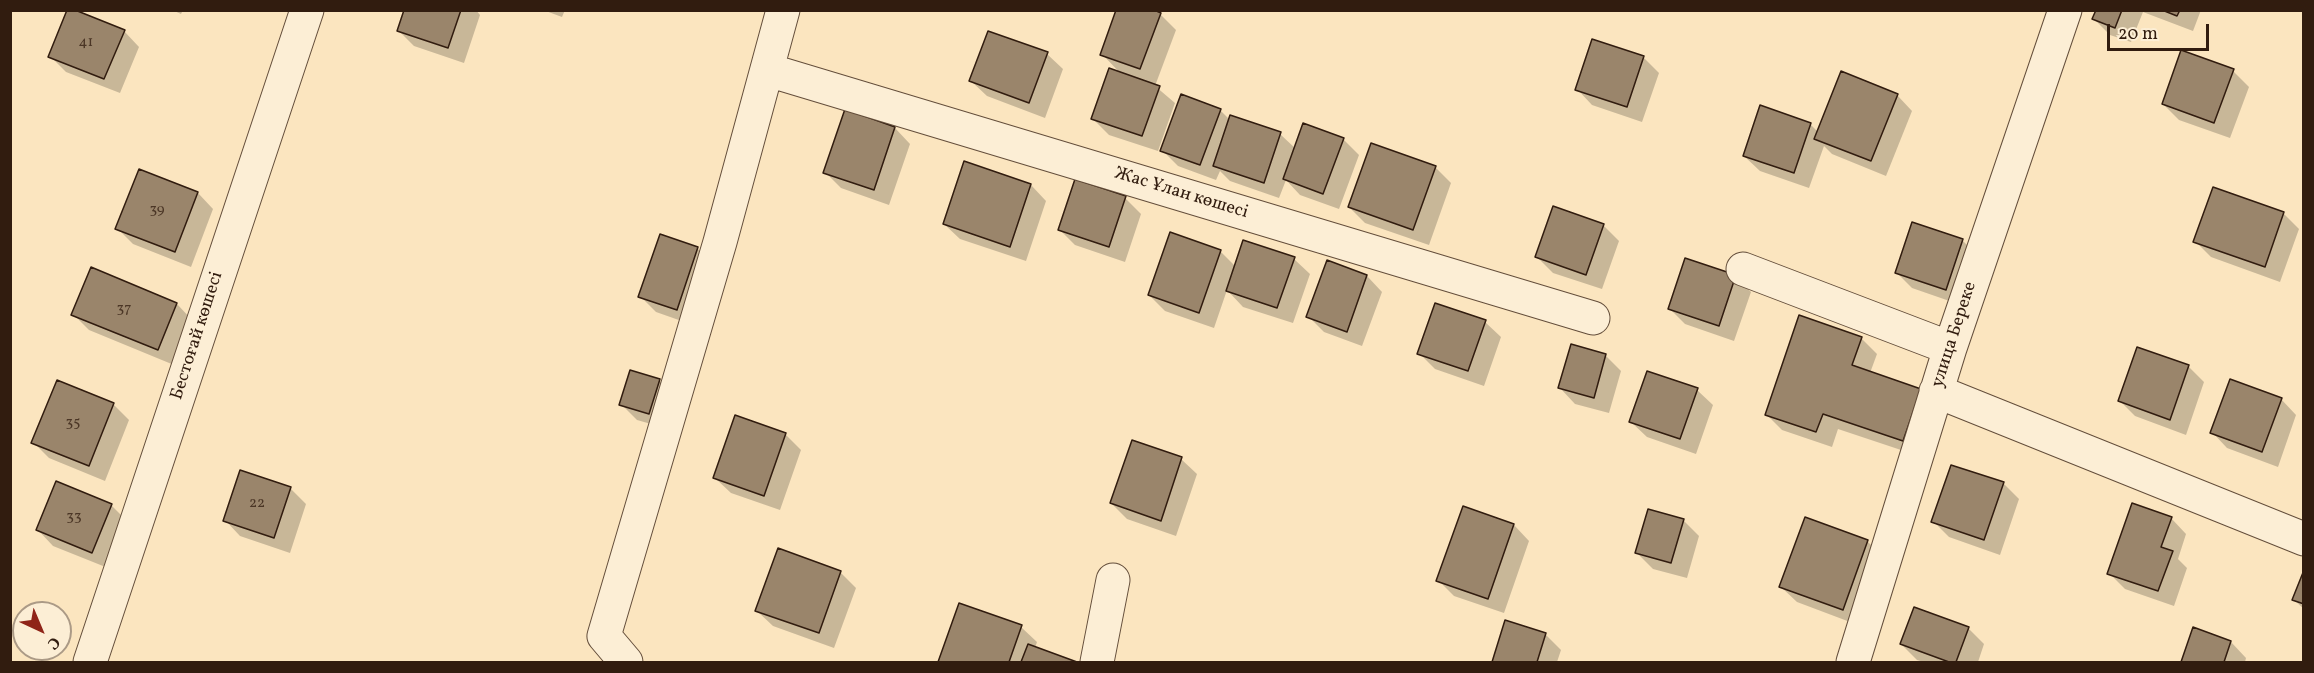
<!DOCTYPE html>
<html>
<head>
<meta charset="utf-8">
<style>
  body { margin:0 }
  #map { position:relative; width:2314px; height:673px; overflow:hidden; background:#fbe5bf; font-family:Vollkorn,serif }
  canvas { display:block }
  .frame { position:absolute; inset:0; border:12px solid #311c0f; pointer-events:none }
  .north { position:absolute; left:12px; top:601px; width:60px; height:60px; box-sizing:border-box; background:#fceed5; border:2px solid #ab9a86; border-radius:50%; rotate:136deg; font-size:16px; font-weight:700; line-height:24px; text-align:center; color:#311c0f }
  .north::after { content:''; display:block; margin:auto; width:21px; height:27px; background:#8f2418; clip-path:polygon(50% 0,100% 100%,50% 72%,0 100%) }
  .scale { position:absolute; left:2107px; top:24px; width:102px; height:27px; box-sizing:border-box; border:3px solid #311c0f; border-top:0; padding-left:8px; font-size:18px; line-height:21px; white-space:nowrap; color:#311c0f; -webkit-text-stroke:4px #fceed5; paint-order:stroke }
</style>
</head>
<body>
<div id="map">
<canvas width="2314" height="673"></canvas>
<div class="frame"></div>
<div class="north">С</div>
<div class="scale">20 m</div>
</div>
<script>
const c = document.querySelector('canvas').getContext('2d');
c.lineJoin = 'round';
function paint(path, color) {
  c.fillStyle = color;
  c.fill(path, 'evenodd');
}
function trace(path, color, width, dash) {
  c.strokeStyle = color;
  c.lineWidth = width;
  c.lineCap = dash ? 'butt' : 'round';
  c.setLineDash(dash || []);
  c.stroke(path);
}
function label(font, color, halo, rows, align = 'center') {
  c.font = font + ' Vollkorn,serif';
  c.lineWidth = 4.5;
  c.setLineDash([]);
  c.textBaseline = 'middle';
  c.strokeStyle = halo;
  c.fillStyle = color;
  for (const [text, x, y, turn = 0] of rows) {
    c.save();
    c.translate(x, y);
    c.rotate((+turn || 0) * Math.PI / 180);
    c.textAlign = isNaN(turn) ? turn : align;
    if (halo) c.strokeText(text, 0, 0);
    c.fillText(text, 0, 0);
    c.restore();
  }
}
const shadow = new Path2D(`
  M 172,10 L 183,10 L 181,14 Z
  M 405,10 L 476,10 L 480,15 L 464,63 L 414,46 L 399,31 Z
  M 543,10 L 565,10 L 562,17 Z
  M 2097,10 L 2201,10 L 2193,31 L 2143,12 L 2131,42 L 2110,35 L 2094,19 Z
  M 1160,14 L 1176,30 L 1155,86 L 1175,103 L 1158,151 L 1109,135 L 1093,119 L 1122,75 L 1102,54 Z
  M 124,31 L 139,47 L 120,93 L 66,72 L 50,56 Z
  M 1047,54 L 1063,69 L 1045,118 L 987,96 L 971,81 Z
  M 1643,57 L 1659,73 L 1642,122 L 1592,105 L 1577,89 Z
  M 2233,71 L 2249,87 L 2230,138 L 2179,120 L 2163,104 Z
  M 1897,95 L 1912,111 L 1886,176 L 1832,154 L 1824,146 L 1809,188 L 1760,171 L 1744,156 L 1810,124 L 1818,132 Z
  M 1220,110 L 1230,120 L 1280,134 L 1296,149 L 1343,139 L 1359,155 L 1339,209 L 1300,195 L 1286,180 L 1279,198 L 1230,181 L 1220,171 L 1216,180 L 1178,166 L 1162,150 Z
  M 846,111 L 895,128 L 910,144 L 889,205 L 841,188 L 825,172 Z
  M 965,163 L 1031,185 L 1046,201 L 1026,261 L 960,239 L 944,224 Z
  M 1435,167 L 1451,183 L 1429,245 L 1365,223 L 1349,207 Z
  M 139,171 L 198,193 L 213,209 L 191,267 L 133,244 L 117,228 Z
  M 1076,181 L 1125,198 L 1141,214 L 1125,262 L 1075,245 L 1060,230 Z
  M 2283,213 L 2299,229 L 2280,282 L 2211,257 L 2195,241 Z
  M 1603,225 L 1619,241 L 1602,289 L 1553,273 L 1537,257 Z
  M 660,236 L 698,249 L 713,264 L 693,325 L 656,312 L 640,296 Z
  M 1962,240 L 1978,256 L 1961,305 L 1912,288 L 1896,272 Z
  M 1220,251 L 1236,267 L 1294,259 L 1310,274 L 1293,323 L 1243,307 L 1227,290 L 1214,328 L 1165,311 L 1149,295 Z
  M 1328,262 L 1367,276 L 1382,292 L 1362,346 L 1324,332 L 1308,316 Z
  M 1735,277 L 1751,292 L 1734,341 L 1685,324 L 1669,308 Z
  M 177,304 L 192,320 L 174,365 L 89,330 L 73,314 Z
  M 1485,322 L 1501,337 L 1484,386 L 1435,369 L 1419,353 Z
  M 1861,338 L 1877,354 L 1870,373 L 1920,390 L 1919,456 L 1838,429 L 1832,447 L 1782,430 L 1766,414 Z
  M 2138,349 L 2189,367 L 2204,382 L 2186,435 L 2135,416 L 2119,400 Z
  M 1605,355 L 1621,371 L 1609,413 L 1575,404 L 1560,388 Z
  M 659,380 L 675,396 L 665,428 L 637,420 L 621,404 Z
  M 1697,390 L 1713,405 L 1696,454 L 1647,437 L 1631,422 Z
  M 2281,399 L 2296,415 L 2278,467 L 2227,448 L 2212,432 Z
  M 113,404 L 129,420 L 105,481 L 49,458 L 33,442 Z
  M 785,434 L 801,450 L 780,510 L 731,493 L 715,478 Z
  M 1181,459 L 1197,474 L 1176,536 L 1127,519 L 1111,503 Z
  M 241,472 L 291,489 L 306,504 L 290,553 L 240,536 L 225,520 Z
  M 2003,483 L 2019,499 L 2000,555 L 1949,537 L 1933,521 Z
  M 111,505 L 127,521 L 108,568 L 53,546 L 38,530 Z
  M 1464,508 L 1514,525 L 1529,541 L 1504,613 L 1454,596 L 1438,580 Z
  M 2171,518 L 2186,534 L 2178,559 L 2187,568 L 2174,606 L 2125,589 L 2109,573 Z
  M 1683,520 L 1699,536 L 1687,578 L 1653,569 L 1637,553 Z
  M 1867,541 L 1883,557 L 1858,625 L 1797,602 L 1781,587 Z
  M 840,572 L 856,588 L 834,648 L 773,626 L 757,611 Z
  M 2304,574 L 2304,609 L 2294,600 Z
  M 960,605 L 1021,627 L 1037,642 L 1035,648 L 1072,662 L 939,662 Z
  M 1914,609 L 1968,628 L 1984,644 L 1978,662 L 1924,662 L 1917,660 L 1901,644 Z
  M 1506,622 L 1545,634 L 1561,650 L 1557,662 L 1494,662 Z
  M 2194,629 L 2231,642 L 2246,658 L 2245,662 L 2182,662 Z`);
const building = new Path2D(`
  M 67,10 L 75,10 L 125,30 L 104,79 L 48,57 Z
  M 404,10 L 461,10 L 448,48 L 397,31 Z
  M 1116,10 L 1154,10 L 1161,13 L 1140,69 L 1100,55 Z
  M 2096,10 L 2122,10 L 2115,28 L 2092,19 Z
  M 2162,10 L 2180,10 L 2177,16 Z
  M 988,31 L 1048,52 L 1029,103 L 969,81 Z
  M 1592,39 L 1644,56 L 1627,107 L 1575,90 Z
  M 2181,50 L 2234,69 L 2214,123 L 2162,104 Z
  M 1109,68 L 1160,86 L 1142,136 L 1091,119 Z
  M 1841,71 L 1898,94 L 1871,161 L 1814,139 Z
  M 1181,94 L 1221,109 L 1200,165 L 1160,151 Z
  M 1760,105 L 1811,123 L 1794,173 L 1743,156 Z
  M 845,109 L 895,127 L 874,190 L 823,173 Z
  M 1230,115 L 1281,132 L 1264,183 L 1213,166 Z
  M 1303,123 L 1344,138 L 1323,194 L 1283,179 Z
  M 1371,143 L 1436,166 L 1413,230 L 1348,207 Z
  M 964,161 L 1031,184 L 1010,247 L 943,224 Z
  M 139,169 L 198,192 L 175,252 L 115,229 Z
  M 1075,179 L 1126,196 L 1109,247 L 1058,230 Z
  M 2213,187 L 2284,212 L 2265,267 L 2193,242 Z
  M 1553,206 L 1604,224 L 1586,275 L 1535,257 Z
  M 1912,222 L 1963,239 L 1946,290 L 1895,273 Z
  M 1170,232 L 1221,250 L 1199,313 L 1148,295 Z
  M 660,234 L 698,247 L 677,310 L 638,297 Z
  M 1243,240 L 1295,257 L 1277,308 L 1226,291 Z
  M 1685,258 L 1736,275 L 1719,326 L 1668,309 Z
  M 1327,260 L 1367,275 L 1347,332 L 1306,317 Z
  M 91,267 L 177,303 L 158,350 L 71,315 Z
  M 1435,303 L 1486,320 L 1468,371 L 1417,354 Z
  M 1799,315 L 1862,337 L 1852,365 L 1921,389 L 1903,441 L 1823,414 L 1816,432 L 1765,415 Z
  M 1571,344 L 1606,354 L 1594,398 L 1558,388 Z
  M 2137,347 L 2189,365 L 2170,420 L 2118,401 Z
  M 630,370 L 660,379 L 649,414 L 619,405 Z
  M 1647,371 L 1698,388 L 1680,439 L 1629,422 Z
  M 2230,379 L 2282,398 L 2262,452 L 2210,433 Z
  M 57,380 L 114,403 L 89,466 L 31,443 Z
  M 735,415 L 786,433 L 764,496 L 713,478 Z
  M 1132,440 L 1182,457 L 1161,521 L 1110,503 Z
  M 1951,465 L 2004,482 L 1984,540 L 1931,522 Z
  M 240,470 L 291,487 L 274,538 L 223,521 Z
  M 56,481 L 112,504 L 92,553 L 36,530 Z
  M 2132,503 L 2172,517 L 2161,547 L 2173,551 L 2158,591 L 2107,574 Z
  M 1463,506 L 1514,524 L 1488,599 L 1436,581 Z
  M 1648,509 L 1684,519 L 1671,563 L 1635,553 Z
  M 1805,517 L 1868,540 L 1843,610 L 1779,587 Z
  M 778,548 L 841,571 L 819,633 L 755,611 Z
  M 2304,570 L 2304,604 L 2292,600 Z
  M 959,603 L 1022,625 L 1009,662 L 938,662 Z
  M 1914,607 L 1969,627 L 1956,662 L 1949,662 L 1900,644 Z
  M 1505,620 L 1546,633 L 1537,662 L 1492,662 Z
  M 2193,627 L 2231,641 L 2224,662 L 2181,662 Z
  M 1028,644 L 1077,662 L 1021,662 Z`);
const minor = new Path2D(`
  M 768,70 L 1593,318
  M 1743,269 L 1950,348
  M 1936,391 L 2304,539
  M 90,662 L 307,10
  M 626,662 L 604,636 L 720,242 L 783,10
  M 1097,662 L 1113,580
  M 1853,662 L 1950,348 L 2065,10`);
const numberNames = [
  ["41",86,43],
  ["39",157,210],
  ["37",124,309],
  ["35",73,423],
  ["22",257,504],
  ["33",74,517]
];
const streetNames = [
  ["Жас Ұлан көшесі",1181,194,17],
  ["улица Береке",1955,335,-72],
  ["Бестоғай көшесі",198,336,-72]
];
paint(shadow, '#0003');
paint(building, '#9a856b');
trace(building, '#311c0f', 1.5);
trace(minor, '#644e3b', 35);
trace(minor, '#fceed5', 33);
label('15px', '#4b3626', null, numberNames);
label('18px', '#311c0f', '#fceed5', streetNames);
</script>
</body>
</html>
